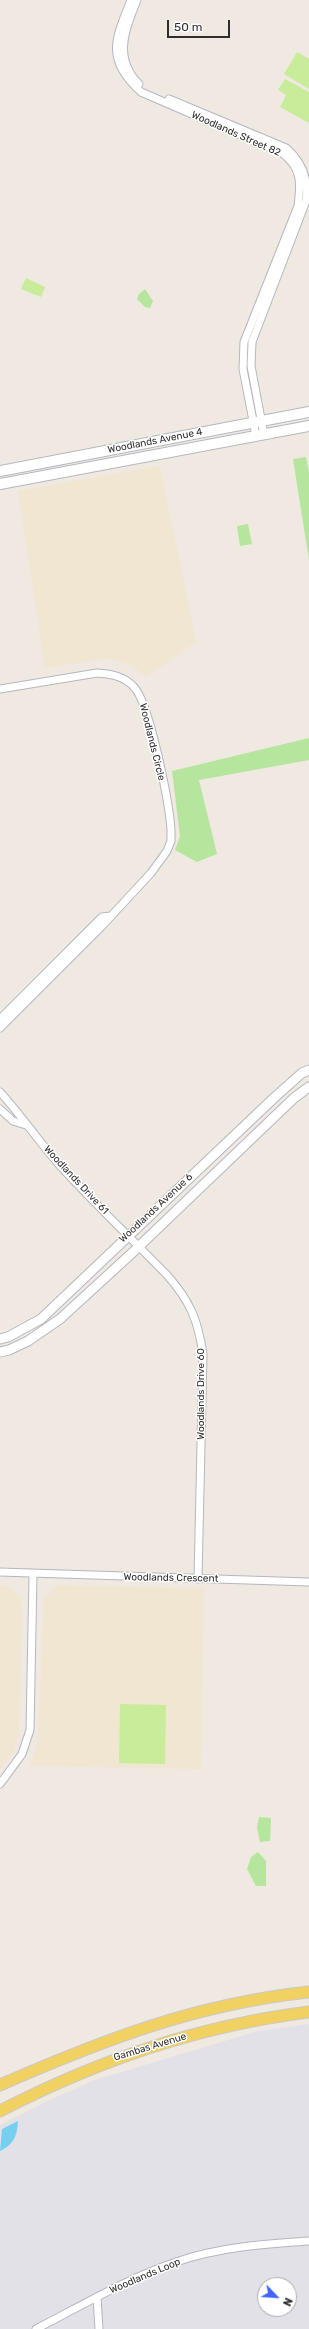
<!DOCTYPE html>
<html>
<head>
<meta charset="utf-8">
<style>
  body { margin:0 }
  #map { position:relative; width:309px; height:2329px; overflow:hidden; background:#efe9e1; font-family:Rubik,sans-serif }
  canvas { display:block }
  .north { position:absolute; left:257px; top:2277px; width:40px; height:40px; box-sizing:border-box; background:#fff; border:1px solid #ababab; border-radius:50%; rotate:115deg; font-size:11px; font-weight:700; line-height:16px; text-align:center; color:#2e2e2e }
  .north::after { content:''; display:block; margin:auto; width:14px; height:18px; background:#4264fb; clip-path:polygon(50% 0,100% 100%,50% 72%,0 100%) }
  .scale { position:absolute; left:167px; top:20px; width:63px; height:18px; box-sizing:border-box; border:2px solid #2e2e2e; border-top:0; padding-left:5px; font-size:12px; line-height:14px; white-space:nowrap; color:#2e2e2e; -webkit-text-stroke:3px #fff; paint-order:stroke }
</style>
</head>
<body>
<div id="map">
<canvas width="309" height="2329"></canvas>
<div class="north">N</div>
<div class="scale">50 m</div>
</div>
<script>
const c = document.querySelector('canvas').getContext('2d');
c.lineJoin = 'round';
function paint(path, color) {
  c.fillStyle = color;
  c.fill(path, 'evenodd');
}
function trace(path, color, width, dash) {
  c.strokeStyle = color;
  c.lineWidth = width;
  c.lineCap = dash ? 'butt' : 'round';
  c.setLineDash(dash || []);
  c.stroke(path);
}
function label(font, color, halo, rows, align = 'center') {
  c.font = font + ' Rubik,sans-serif';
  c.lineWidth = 3;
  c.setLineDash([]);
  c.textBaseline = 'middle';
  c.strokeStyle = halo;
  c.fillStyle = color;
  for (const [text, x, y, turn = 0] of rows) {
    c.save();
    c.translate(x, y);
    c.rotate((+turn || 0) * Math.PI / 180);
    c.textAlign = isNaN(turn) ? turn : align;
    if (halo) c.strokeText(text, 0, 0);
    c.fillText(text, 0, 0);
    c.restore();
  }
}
const industrial = new Path2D(`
  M 309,2024 L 309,2329 L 0,2329 L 0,2125 L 45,2102 L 95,2080 L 258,2031 ZM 265,2285 L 289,2285 L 289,2309 L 265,2309 Z`);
const education = new Path2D(`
  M 160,466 L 196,642 L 146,677 L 134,667 L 113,659 L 103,659 L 45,668 L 18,491 Z
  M 58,1585 L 204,1589 L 201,1769 L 30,1766 L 38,1741 L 44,1599 Z
  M 0,1586 L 8,1587 L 18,1594 L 21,1600 L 22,1618 L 19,1732 L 14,1751 L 0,1770 Z`);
const green = new Path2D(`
  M 145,289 L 153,301 L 150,308 L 145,307 L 137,299 L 139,294 Z
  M 306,457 L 309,473 L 309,560 L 293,459 Z
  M 248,524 L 252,544 L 240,546 L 237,526 Z
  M 309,738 L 309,760 L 199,780 L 217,854 L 197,862 L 175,850 L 180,836 L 172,771 Z
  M 259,1817 L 271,1818 L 270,1841 L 260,1842 L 257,1827 Z
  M 258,1852 L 266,1861 L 266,1886 L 256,1886 L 247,1869 L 251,1857 Z`);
const pitch = new Path2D(`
  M 297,52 L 309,59 L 309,89 L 284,74 Z
  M 285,79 L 309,92 L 309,123 L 280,107 L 286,95 L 278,90 Z
  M 26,278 L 45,287 L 41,297 L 21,289 Z
  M 120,1704 L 166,1705 L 165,1764 L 119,1763 Z`);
const water = new Path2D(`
  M 18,2121 C 17,2136 14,2144 0,2151 L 2,2129 Z`);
const minor = new Path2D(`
  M 131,0 C 115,40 105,59 141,92 L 282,153 C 302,168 301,183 298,206 L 244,342 L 243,369 L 256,436
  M 137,0 C 125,30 113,58 139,84
  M 169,99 L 286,148 C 302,162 309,180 306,201 L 252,342 L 251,366 L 264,435
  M 0,689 L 97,673 C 111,674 124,676 134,687 C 150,704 169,803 171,829 L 171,841 L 167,851 L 151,873 L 101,927 L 0,1028
  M 0,1019 L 102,917 L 110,916
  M 0,1092 C 23,1117 41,1145 64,1170 C 97,1206 133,1240 167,1275 C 190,1301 198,1320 203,1354 L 198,1579
  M 0,1109 L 13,1121 L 26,1125
  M 0,1572 L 309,1582
  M 0,1784 L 22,1754 L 30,1730 L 33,1575
  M 97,2297 L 99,2329
  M 36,2329 C 81,2306 128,2278 176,2262 C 219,2247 264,2244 309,2241`);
const tertiary = new Path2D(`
  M 0,1339 L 8,1337 L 41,1319 L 275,1097 L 302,1073 L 309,1070
  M 0,1352 L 9,1350 L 28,1341 L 60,1319 L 132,1253 L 294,1098 L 309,1087`);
const secondary = new Path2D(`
  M 0,471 L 309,412
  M 0,484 L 309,426`);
const primary = new Path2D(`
  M 0,2085 C 103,2040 196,2004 309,1992
  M 0,2111 C 99,2060 198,2026 309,2012`);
const streetNames = [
  ["Woodlands Street 82",236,134,24],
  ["Woodlands Avenue 4",155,441,-11],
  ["Woodlands Circle",152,742,76],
  ["Woodlands Drive 61",76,1180,47],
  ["Woodlands Avenue 6",156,1208,-43],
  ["Woodlands Drive 60",201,1394,-90],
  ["Woodlands Crescent",171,1578,1],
  ["Gambas Avenue",150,2047,-17],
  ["Woodlands Loop",145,2276,-23]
];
paint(industrial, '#e3e1e8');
paint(education, '#f0e6d1');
paint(green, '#b6e59e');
paint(pitch, '#c9ec9a');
paint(water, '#75cff0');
trace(minor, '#b4b7c1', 9);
trace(tertiary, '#b4b7c1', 11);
trace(secondary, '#b4b7c1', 12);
trace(primary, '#c9c9c9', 13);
trace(minor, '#fff', 7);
trace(tertiary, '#fff', 9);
trace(secondary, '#fff', 10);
trace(primary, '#f2d163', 11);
label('10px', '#2e2e2e', '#fff', streetNames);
</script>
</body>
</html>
